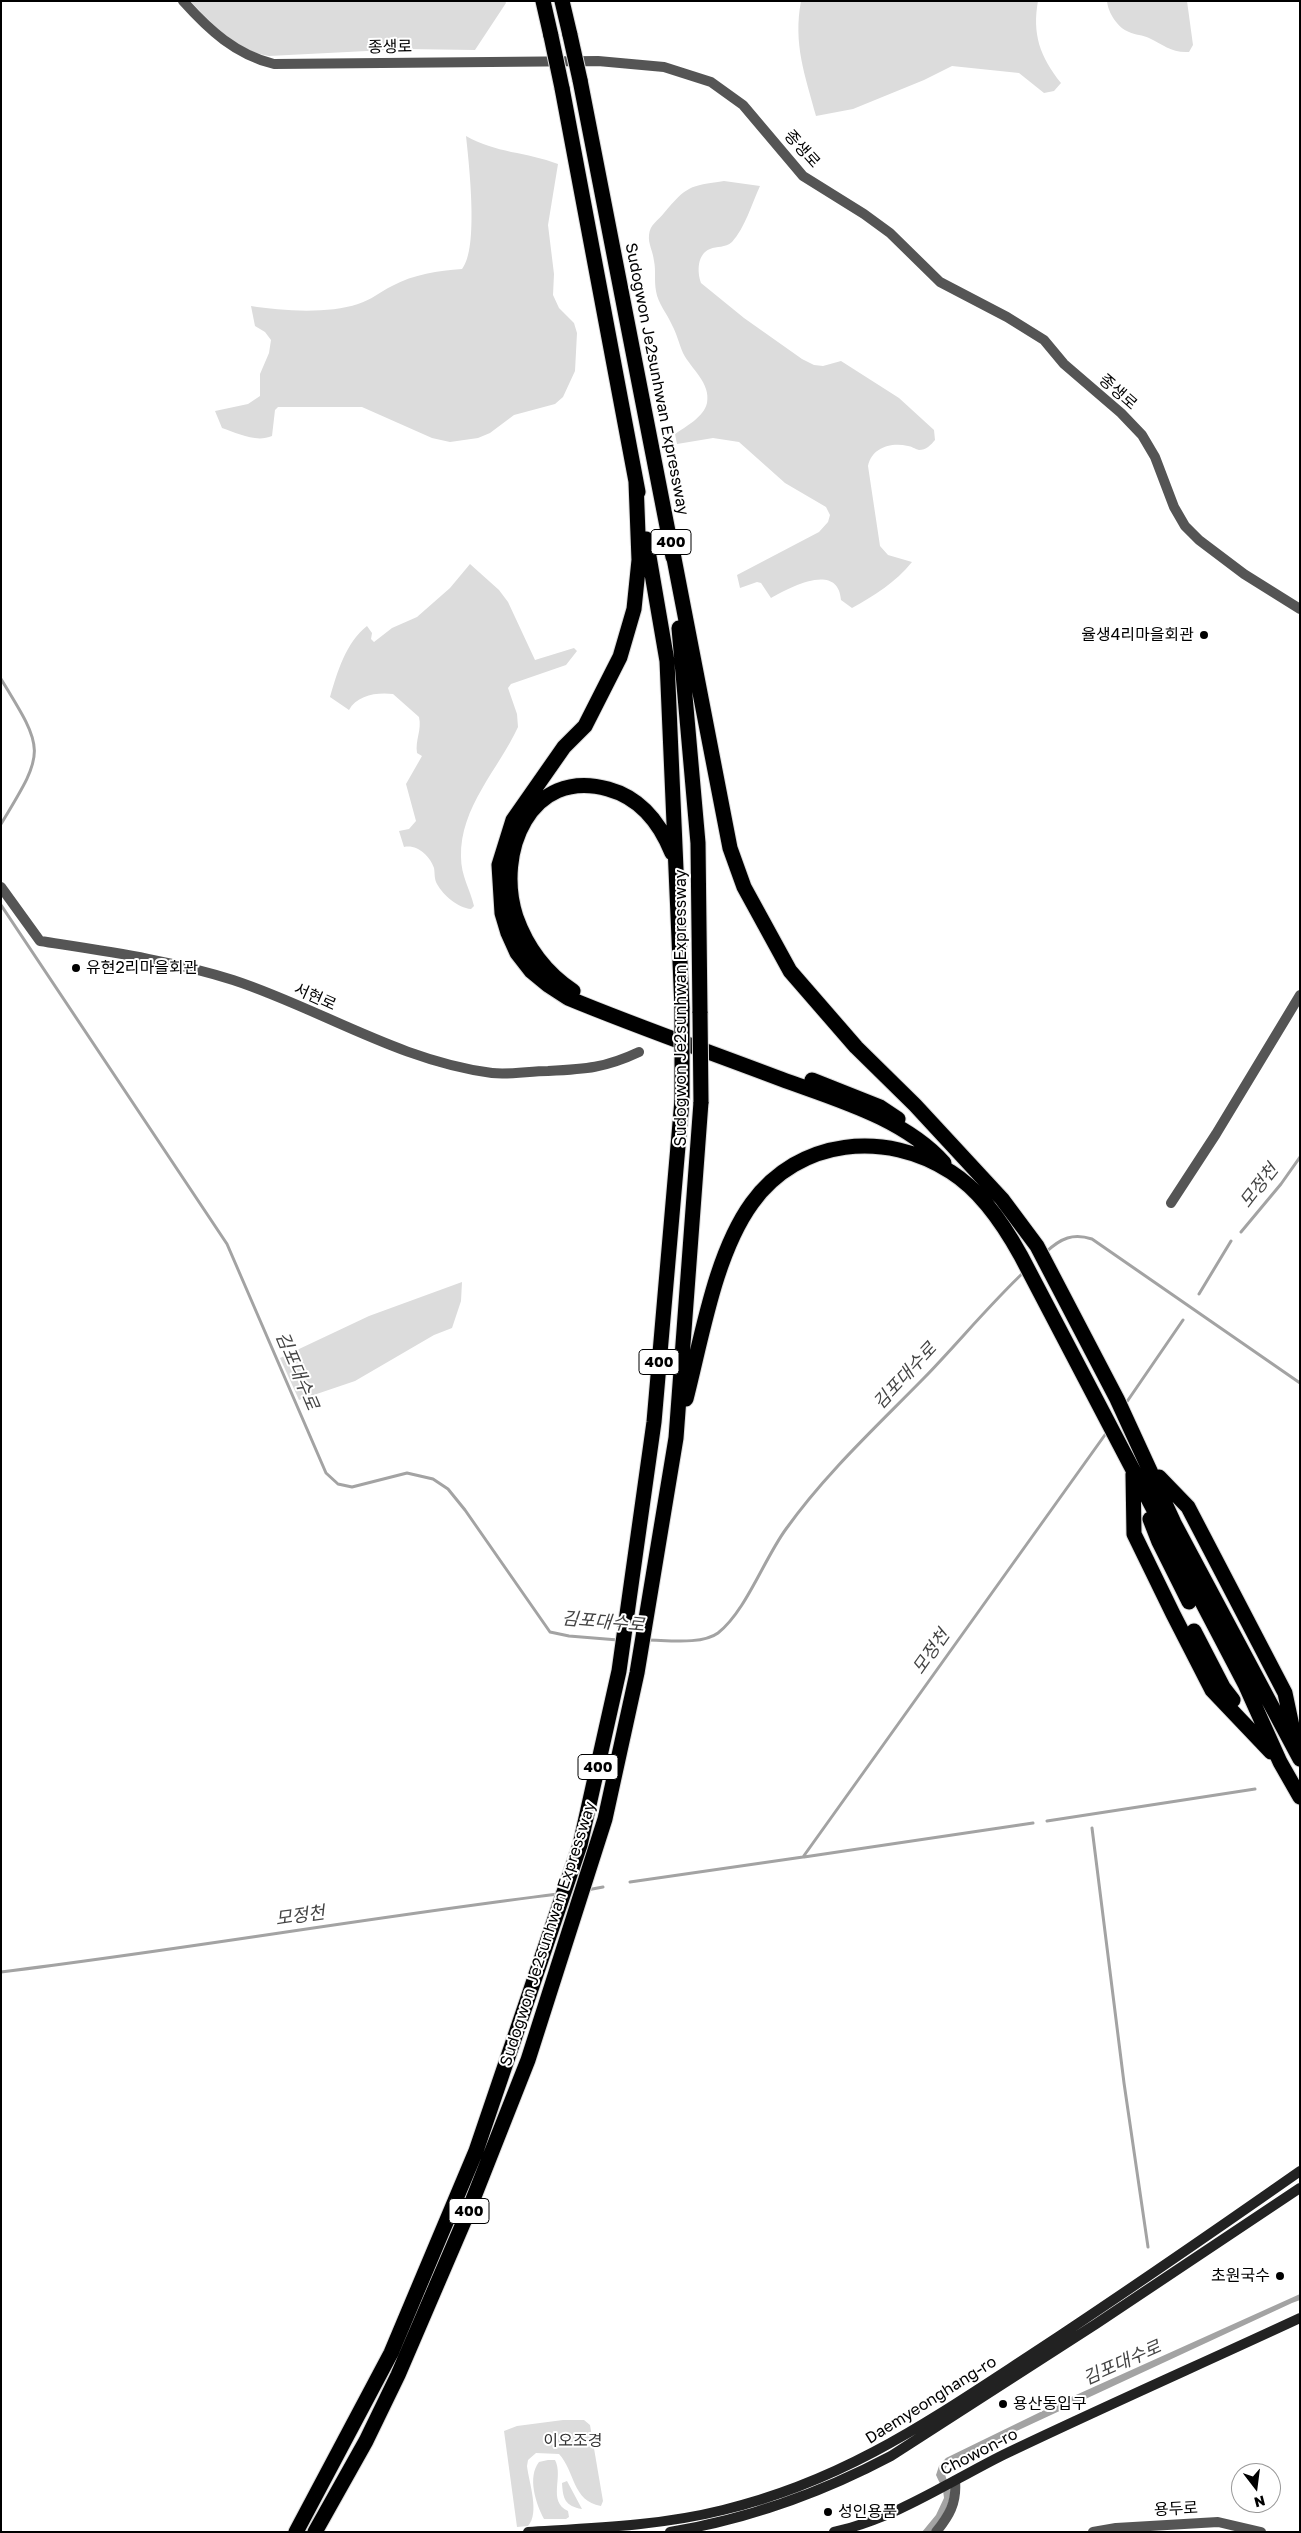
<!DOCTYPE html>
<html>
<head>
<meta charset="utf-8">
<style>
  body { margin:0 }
  #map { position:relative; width:1301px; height:2533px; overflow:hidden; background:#fff; font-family:"Golos Text",sans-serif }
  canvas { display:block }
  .frame { position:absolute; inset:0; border:2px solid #000; pointer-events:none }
  .north { position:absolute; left:1231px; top:2463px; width:50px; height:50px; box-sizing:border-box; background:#fff; border:1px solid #999; border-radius:50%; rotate:165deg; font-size:14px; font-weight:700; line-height:20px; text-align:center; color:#000 }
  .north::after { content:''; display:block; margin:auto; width:18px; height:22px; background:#000; clip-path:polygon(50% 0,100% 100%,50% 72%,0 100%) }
</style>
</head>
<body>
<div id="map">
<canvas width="1301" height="2533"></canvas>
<div class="frame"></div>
<div class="north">N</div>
</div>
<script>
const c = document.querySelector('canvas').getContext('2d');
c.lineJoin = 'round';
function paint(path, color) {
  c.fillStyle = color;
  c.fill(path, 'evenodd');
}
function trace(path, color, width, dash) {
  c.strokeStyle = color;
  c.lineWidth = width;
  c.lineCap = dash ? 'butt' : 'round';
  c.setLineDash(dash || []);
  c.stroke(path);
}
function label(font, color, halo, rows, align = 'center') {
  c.font = font + ' "Golos Text","Noto Sans KR",sans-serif';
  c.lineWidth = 4;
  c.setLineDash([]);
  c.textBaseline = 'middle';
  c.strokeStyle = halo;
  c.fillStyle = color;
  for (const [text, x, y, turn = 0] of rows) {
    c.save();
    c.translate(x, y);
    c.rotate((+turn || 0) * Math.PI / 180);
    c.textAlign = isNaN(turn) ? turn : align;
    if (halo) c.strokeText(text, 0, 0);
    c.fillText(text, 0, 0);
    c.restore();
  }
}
const green = new Path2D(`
  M 190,1 L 505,1 L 506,3 L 475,50 L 406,49 L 269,56 C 237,51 212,24 190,1 Z
  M 801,1 L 1038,1 C 1032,34 1040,57 1061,83 L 1054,91 L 1044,93 L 1019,73 L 952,66 L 924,80 L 853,109 L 816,116 C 805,75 793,44 801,1 Z
  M 1107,1 L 1187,1 L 1193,45 L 1189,52 C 1171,53 1164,45 1149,38 C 1143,35 1135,35 1129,32 C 1118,28 1108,13 1107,1 Z
  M 466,136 C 495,153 527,152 558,164 L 548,225 L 554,274 L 553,295 L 559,308 L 574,323 L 577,333 L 575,371 L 563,397 L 555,404 L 514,415 L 490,433 L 478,438 L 450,442 L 432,438 L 362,407 L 278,407 L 275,410 L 272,436 C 256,443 237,433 222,428 L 215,411 L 248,404 L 260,396 L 260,374 L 269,353 L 271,340 L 265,332 L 255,326 L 251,306 C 282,311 328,314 358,304 C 371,300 380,292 392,286 C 414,274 438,271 462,269 C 479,249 469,164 466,136 Z
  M 724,181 L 760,186 C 752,203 745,228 732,242 C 725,248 717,246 710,249 C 697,254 697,272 701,283 L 744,318 L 802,359 L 814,365 L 823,366 L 841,361 L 899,398 L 934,430 L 935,440 C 931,445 926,450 919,450 C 915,449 911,446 908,446 C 890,442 872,448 868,466 L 880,546 L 888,555 L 912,562 C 895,583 875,595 852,608 L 841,600 C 838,561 789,588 771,598 L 761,583 L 757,582 L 740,588 L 737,575 L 819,532 L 828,522 L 830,515 L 826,507 L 785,483 L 739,442 L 713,438 L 677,444 L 675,434 C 685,427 704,417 707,403 C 711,383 691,369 683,353 C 679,344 677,334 672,325 C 667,313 658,304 656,291 C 654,281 656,270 654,261 C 653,251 648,244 649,235 C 650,224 658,221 664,213 C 687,186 689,186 724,181 Z
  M 470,564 L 499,590 L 508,602 L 535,660 L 574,648 L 577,651 L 566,665 L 511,684 L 508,688 L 517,714 L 518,727 C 498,770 460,807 461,857 C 461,876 470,889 474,906 L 471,909 C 458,908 443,895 437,884 C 434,879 435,873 434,868 C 430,856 417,844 404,847 L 399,831 L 409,829 L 416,821 L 406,784 L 422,756 L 417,753 C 415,740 422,730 419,717 L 393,694 C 377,692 357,695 349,710 L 330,697 C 337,673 346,642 367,626 L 372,633 L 371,639 L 374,642 L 392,628 L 417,617 L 450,588 Z
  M 462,1282 L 461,1301 L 452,1328 L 434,1335 L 355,1381 L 299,1400 L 280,1358 L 369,1316 Z
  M 563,2420 L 584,2420 L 590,2425 L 603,2501 L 601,2506 C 572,2501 575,2471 559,2454 L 536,2453 L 528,2460 L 527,2466 C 529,2483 540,2513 528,2526 L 517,2527 L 504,2431 L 517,2426 Z
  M 548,2460 L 555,2460 C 564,2477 547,2501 568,2511 L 569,2517 L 566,2519 L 544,2519 C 536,2504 527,2477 539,2462 Z
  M 567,2481 L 582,2509 C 565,2506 563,2499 562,2483 Z`);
const water = new Path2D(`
  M 1300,2294 L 1300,2300 L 1292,2303 L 952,2461 C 936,2473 953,2482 950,2497 C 947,2511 939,2521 930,2532 L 922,2532 L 936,2515 L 944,2498 L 943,2490 L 936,2475 L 939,2466 L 946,2458 L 1067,2399 Z`);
const stream = new Path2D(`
  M 1,679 C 46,752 45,751 1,824
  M 1,905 L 227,1244 L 326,1473 L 338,1484 L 352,1487 L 407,1473 L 433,1479 L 448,1489 L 465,1510 L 550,1632 L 569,1636 L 618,1640
  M 1241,1232 L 1281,1184 L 1300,1157
  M 1046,1252 C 1061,1238 1073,1233 1092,1239 L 1300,1383
  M 1199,1294 L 1231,1241
  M 1124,1406 L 1183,1320
  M 647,1640 C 666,1640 702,1645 718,1633 C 746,1611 764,1559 786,1529 C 825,1474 877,1426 924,1378 C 958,1343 989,1305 1025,1271
  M 1047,1821 L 1255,1789
  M 1092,1828 L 1124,2083 L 1148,2247
  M 804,1857 L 1033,1823
  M 630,1882 L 803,1857 L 1107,1432
  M 587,1890 L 603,1887
  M 1,1972 C 187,1949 372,1917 558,1894`);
const street = new Path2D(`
  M 183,1 C 209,30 236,55 274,64 L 598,61 L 664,67 L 711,82 L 743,105 L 803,176 L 864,214 L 890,233 L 940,282 L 1007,317 L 1044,340 L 1064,364 L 1121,413 L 1142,435 L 1155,457 L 1174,507 L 1185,526 L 1199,540 L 1244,574 L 1300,609
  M 1,887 L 40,941 C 104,951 171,960 233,980 C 319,1008 399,1061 492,1073 C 510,1075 530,1071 548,1071 C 586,1069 605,1068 639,1052
  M 1171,1203 L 1216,1134 L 1300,995
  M 936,2532 C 949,2516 957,2503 955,2481
  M 1093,2532 L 1116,2528 L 1218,2522 L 1261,2532`);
const secondary = new Path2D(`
  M 528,2532 C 593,2528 659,2526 723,2510 C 843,2481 928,2422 1029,2356 C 1120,2296 1210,2234 1300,2171
  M 670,2532 C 749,2519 821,2493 891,2456 L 1096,2324 L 1300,2188
  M 834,2532 C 896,2518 947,2483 1003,2455 C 1101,2408 1201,2364 1300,2318`);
const highway = new Path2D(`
  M 543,1 L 551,36
  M 562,1 L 570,35
  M 580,80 L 673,557
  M 562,88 L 638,492
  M 636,482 L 639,560 L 634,609 L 620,657 L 585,726 L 564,747 L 513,820 L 499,865 L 502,913 L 508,933 L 517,953 L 531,971 L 548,985 L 568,998 C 638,1027 710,1052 781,1079 C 835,1099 904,1118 944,1163
  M 646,539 L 667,661 L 682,1008
  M 672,548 L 730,848 L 744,887 L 790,971 L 856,1047 L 915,1105 L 1002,1199 L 1037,1246 L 1117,1399 L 1174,1523 L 1300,1759
  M 679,628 L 698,843 L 700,1013
  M 573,991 C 546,973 527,948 516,917 C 495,853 530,767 608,789 C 641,798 660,823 672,853
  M 812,1080 L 880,1107 L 898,1119
  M 686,1399 C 702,1337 715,1254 752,1203 C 799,1138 886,1130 951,1172 C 981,1191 1004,1225 1021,1256 L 1245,1684 L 1280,1762 L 1300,1797
  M 1133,1474 L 1134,1534 L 1173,1614 L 1212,1690 L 1271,1752
  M 1159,1477 L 1188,1507 L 1285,1693 L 1295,1740
  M 1150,1519 L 1159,1542 L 1189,1602
  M 1194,1631 L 1223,1687 L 1233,1700
  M 296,2532 L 391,2353 L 476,2151 L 580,1845 L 619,1671 L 654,1422 L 682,1100
  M 315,2532 L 366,2441 L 398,2375 L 468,2212 L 528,2060 L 605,1819 L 637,1673 L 676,1438 L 701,1102`);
const highwayBridge = new Path2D(`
  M 570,35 L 580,80
  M 551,36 L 562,88
  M 700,1013 L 701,1102
  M 682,1100 L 682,1008`);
const markers = [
  [1204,635,5,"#000"],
  [76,968,5,"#000"],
  [1280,2276,5,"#000"],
  [1003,2404,5,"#000"],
  [828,2512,5,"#000"]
];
const shields = [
  [671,542,40],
  [659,1362,40],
  [598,1767,40],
  [469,2211,40]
];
const shieldNames = [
  ["400",671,542],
  ["400",659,1362],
  ["400",598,1767],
  ["400",469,2211]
];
const streetNames = [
  ["종생로",390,47,-1],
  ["종생로",802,149,48],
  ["Sudogwon Je2sunhwan Expressway",657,379,79],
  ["종생로",1118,392,41],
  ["서현로",315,997,24],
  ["Sudogwon Je2sunhwan Expressway",681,1008,-90],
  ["Sudogwon Je2sunhwan Expressway",548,1934,-72],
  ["Daemyeonghang-ro",931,2400,-32],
  ["Chowon-ro",979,2452,-27],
  ["용두로",1176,2509,-3]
];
const poiNames = [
  ["율생4리마을회관",1194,635,"right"],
  ["유현2리마을회관",86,968],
  ["초원국수",1270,2276,"right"],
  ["용산동입구",1013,2404],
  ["성인용품",838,2512]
];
const parkNames = [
  ["이오조경",573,2441]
];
const waterNames = [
  ["모정천",1259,1186,-52],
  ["김포대수로",297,1371,67],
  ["김포대수로",905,1376,-47],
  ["김포대수로",603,1622,5],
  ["모정천",931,1652,-55],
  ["모정천",300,1916,-8],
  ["김포대수로",1122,2363,-24]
];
paint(green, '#dcdcdc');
paint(water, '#a3a3a3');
trace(stream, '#a3a3a3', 3);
trace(highway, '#dbdbdb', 17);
trace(street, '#555', 10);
trace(secondary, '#222', 10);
trace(highway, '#000', 15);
trace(highwayBridge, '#dbdbdb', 17, []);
trace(highwayBridge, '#000', 15);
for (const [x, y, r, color] of markers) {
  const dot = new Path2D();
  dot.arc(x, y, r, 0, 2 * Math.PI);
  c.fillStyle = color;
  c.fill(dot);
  trace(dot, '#fff', 2);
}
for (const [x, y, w] of shields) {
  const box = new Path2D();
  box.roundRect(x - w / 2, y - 12.5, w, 25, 4);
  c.fillStyle = '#fff';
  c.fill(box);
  trace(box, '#000', 1);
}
label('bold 15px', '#000', null, shieldNames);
label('16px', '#000', '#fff', streetNames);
label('16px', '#000', '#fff', poiNames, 'left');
label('16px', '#333', '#fff', parkNames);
label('italic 18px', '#444', '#fff', waterNames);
</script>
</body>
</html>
